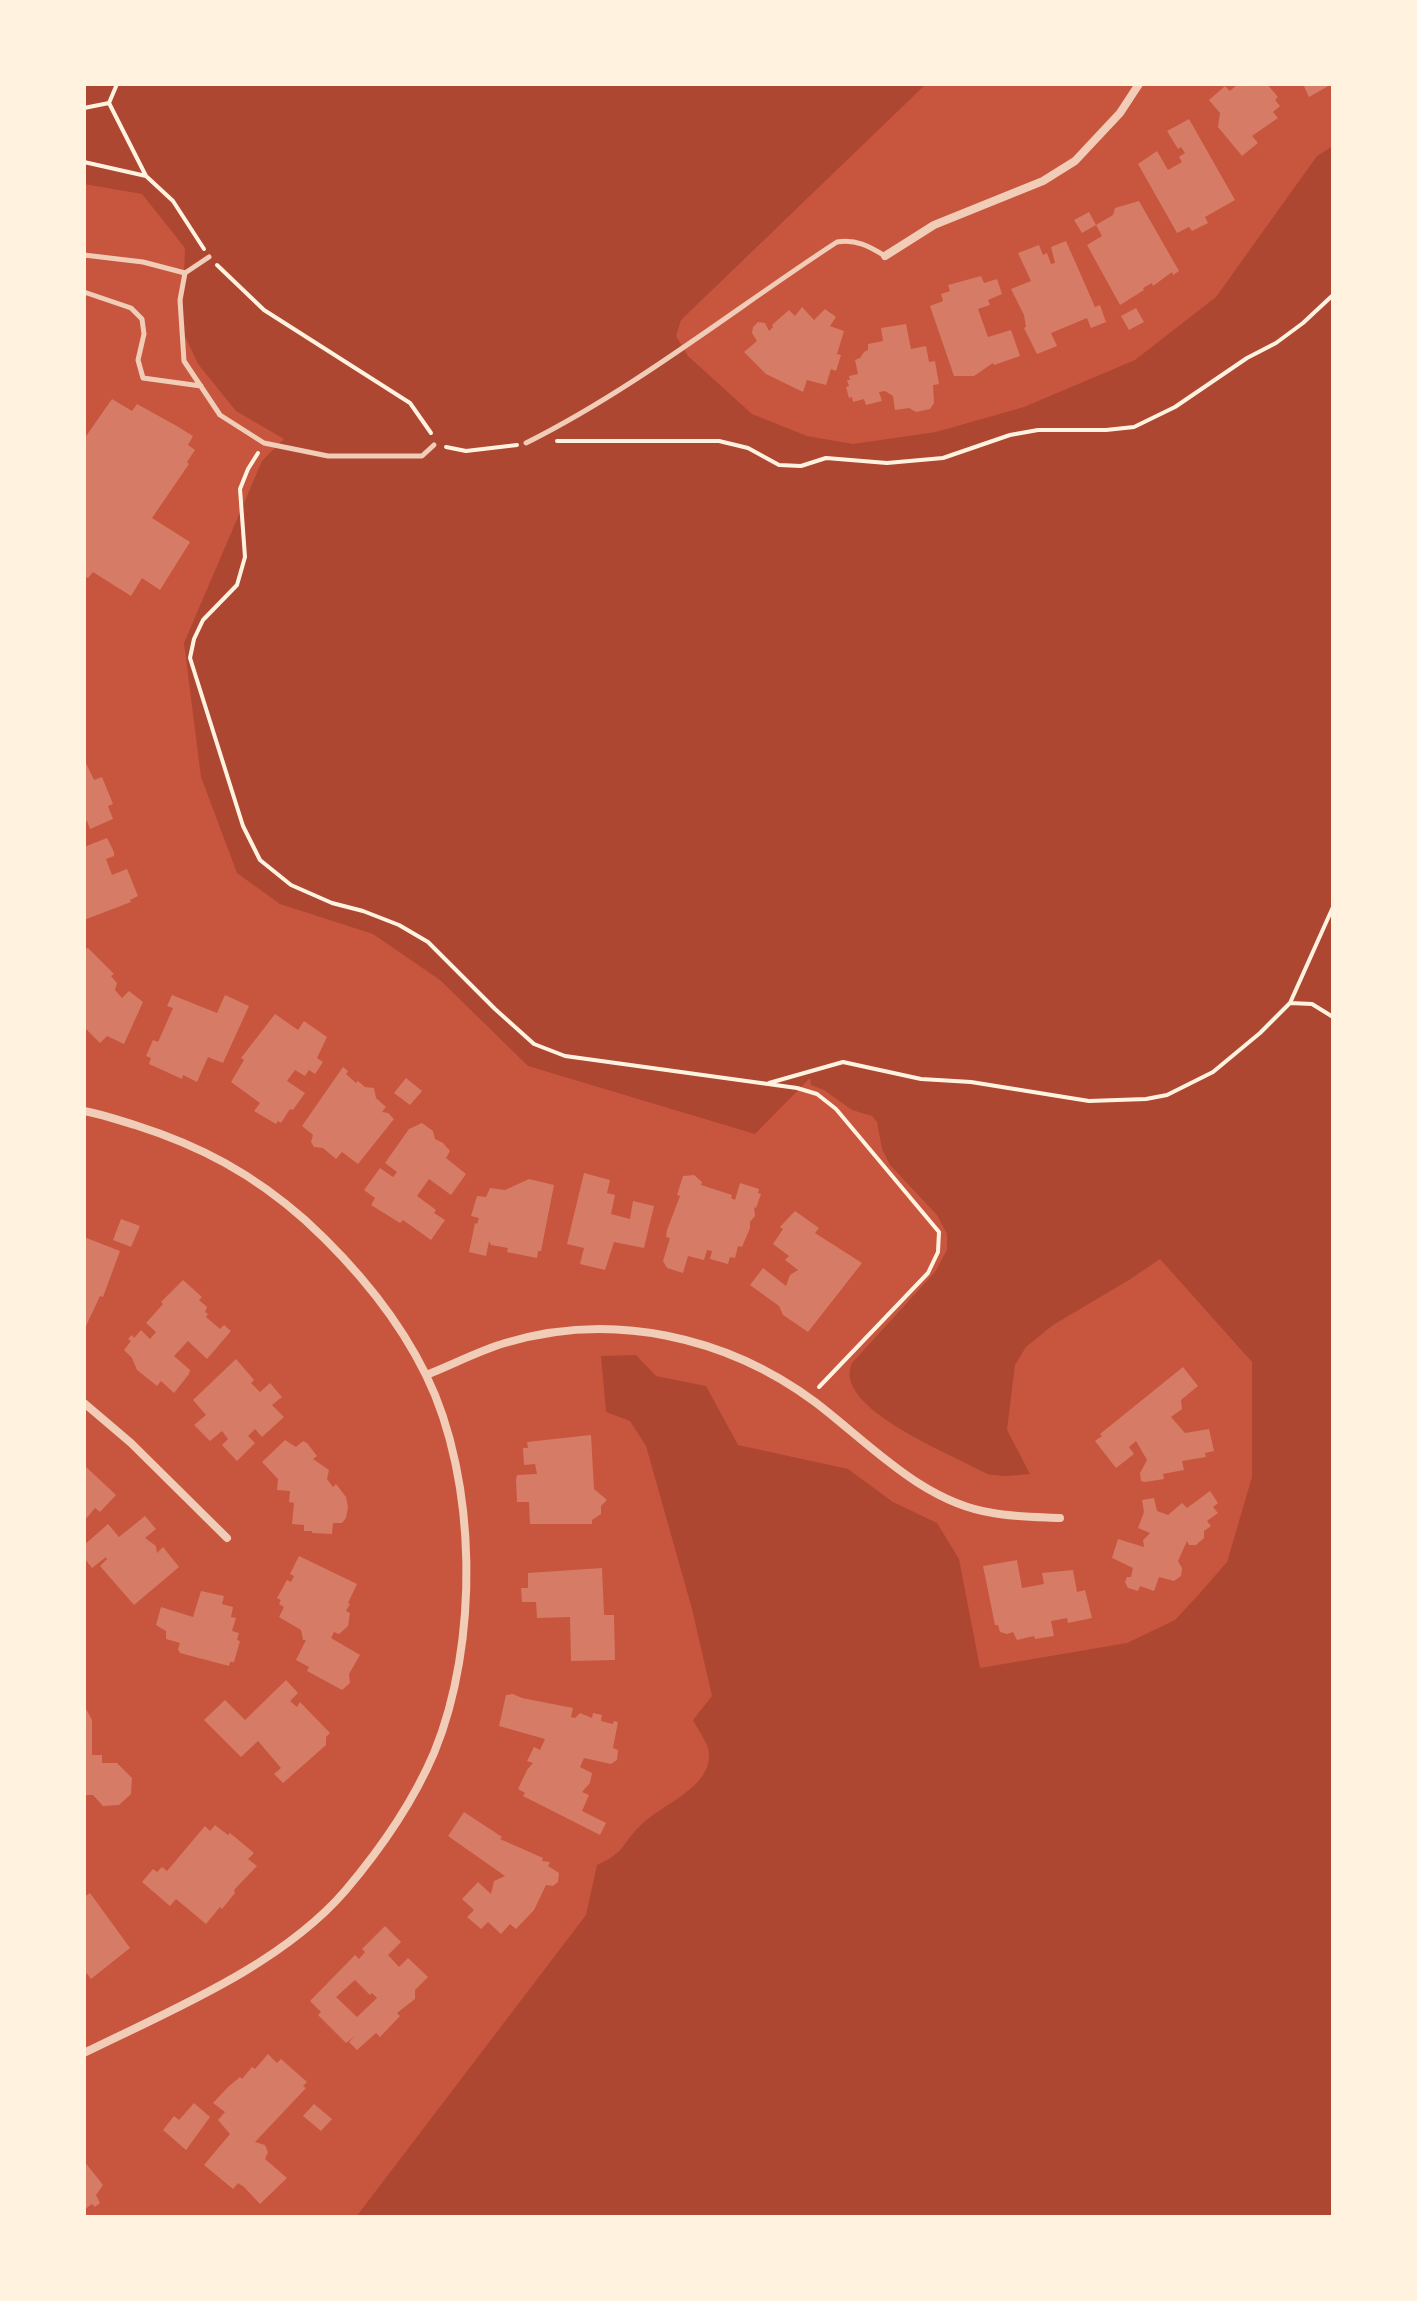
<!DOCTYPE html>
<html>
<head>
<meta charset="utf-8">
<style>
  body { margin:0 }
  #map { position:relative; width:1417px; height:2301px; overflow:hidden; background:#c8553d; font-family:Jost,sans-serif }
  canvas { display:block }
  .frame { position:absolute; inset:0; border:86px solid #fff3e0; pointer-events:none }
</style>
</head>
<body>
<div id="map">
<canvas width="1417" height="2301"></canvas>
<div class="frame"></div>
</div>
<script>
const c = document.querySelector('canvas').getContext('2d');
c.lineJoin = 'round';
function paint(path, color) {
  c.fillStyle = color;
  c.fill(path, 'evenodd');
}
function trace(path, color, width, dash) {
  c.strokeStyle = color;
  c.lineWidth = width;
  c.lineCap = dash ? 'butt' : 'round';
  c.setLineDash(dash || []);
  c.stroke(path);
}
const green = new Path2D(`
  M 84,84 L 926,84 L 681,320 L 676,336 L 688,356 L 752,414 L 807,436 L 853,444 L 936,432 L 1024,407 L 1135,360 L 1216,297 L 1317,156 L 1333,146 L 1333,2217 L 356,2217 L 586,1915 L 597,1865 C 628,1851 621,1843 642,1824 C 664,1803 717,1785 708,1748 C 705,1739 697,1728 693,1720 L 712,1696 L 692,1609 L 646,1446 L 630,1421 L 606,1412 L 601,1356 L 636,1355 L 656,1376 L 706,1386 L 738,1445 L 848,1469 L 893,1502 L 937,1523 L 959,1559 L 980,1668 L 1127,1643 L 1175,1620 L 1200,1593 L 1227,1562 L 1252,1477 L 1252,1362 L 1160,1259 L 1129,1280 L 1053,1325 L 1026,1347 L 1015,1365 L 1007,1430 L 1030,1474 C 1014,1475 994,1479 981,1471 C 952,1454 831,1408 852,1363 L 935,1272 L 947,1250 L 947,1234 L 937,1215 L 890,1165 L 882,1149 L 877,1122 L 872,1116 L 852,1110 L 824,1090 L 811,1085 L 810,1078 L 755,1134 L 528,1066 L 440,980 L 373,934 L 280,904 L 237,873 L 201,777 L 184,643 L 262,461 L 284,439 L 236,411 L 198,364 L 182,330 L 185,248 L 142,194 L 84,184 Z`);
const building = new Path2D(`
  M 1238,84 L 1267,84 L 1278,97 L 1275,100 L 1280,106 L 1273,112 L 1278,118 L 1252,136 L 1258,143 L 1242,156 L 1218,127 L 1220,113 L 1209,100 L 1225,86 L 1230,91 Z
  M 1303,84 L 1332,84 L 1309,97 Z
  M 1189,119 L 1235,200 L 1205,217 L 1208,223 L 1192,231 L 1189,227 L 1177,233 L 1138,164 L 1157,151 L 1168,170 L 1182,162 L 1179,157 L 1185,153 L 1181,147 L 1178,149 L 1167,131 Z
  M 1139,201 L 1179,271 L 1173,275 L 1172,272 L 1153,286 L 1152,283 L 1143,288 L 1144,290 L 1120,305 L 1087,245 L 1102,236 L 1096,225 L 1082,233 L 1074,220 L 1089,212 L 1096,225 L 1113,215 L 1115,208 Z
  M 1066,241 L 1095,307 L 1100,305 L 1106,322 L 1091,328 L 1087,318 L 1051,333 L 1057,346 L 1037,354 L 1024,328 L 1026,327 L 1024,315 L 1011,289 L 1031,281 L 1018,253 L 1039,245 L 1043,255 L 1047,253 L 1051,264 L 1055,263 L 1051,247 Z
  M 981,276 L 984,283 L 997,279 L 1002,294 L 988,300 L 990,305 L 978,309 L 988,337 L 1011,330 L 1020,356 L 994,365 L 993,363 L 974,376 L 954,376 L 930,306 L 943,301 L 941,294 L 950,291 L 948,285 Z
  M 802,307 L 814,320 L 825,309 L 836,317 L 830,326 L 844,331 L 837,354 L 841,355 L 836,371 L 831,369 L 826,385 L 807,380 L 803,392 L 766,374 L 744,352 L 757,341 L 752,333 L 753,327 L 758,322 L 765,323 L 769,331 L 773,327 L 772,325 L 789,310 L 795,316 Z
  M 1136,308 L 1144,322 L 1129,330 L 1121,316 Z
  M 906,324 L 911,349 L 926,346 L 929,362 L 935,361 L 939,384 L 933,385 L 934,403 L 930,409 L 916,412 L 909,408 L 895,410 L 893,396 L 885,391 L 879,392 L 882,401 L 866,405 L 864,399 L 853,402 L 852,397 L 849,398 L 846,387 L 849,386 L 847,380 L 850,380 L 849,376 L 858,374 L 855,360 L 860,358 L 864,352 L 868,350 L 868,344 L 883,341 L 881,328 Z
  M 112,399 L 132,411 L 137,404 L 175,425 L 193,436 L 188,445 L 195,450 L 187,462 L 189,464 L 152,518 L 190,542 L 160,590 L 142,578 L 131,596 L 93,572 L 88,578 L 84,576 L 84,439 Z
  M 84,759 L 94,780 L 102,777 L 113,804 L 108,806 L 113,819 L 90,829 L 87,821 L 84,822 Z
  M 107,838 L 114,852 L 114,856 L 106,859 L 112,875 L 127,869 L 138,896 L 130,900 L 131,902 L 84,920 L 84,847 Z
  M 88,948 L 114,974 L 111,976 L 117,983 L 115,990 L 122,998 L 129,991 L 143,1002 L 124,1044 L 107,1036 L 100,1043 L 86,1029 L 84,1030 L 84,949 Z
  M 172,995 L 217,1013 L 225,995 L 249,1006 L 223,1063 L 208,1057 L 197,1082 L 183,1075 L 182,1079 L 149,1064 L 151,1058 L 146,1056 L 153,1040 L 158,1042 L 173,1008 L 167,1006 Z
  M 275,1014 L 298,1030 L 304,1021 L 327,1037 L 317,1058 L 323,1062 L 315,1074 L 309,1070 L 305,1076 L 295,1070 L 287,1081 L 305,1093 L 293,1110 L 290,1109 L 281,1123 L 278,1121 L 276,1124 L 254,1111 L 260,1103 L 231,1082 L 244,1060 L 241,1058 Z
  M 343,1067 L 348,1071 L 346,1074 L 356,1083 L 358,1081 L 365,1087 L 374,1088 L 376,1098 L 386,1107 L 382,1112 L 388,1113 L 394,1119 L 358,1164 L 342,1152 L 336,1159 L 323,1148 L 314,1147 L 311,1142 L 313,1135 L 302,1126 Z
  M 406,1078 L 422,1091 L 410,1105 L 394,1093 Z
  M 422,1123 L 433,1131 L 435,1139 L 443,1143 L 450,1151 L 446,1158 L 466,1174 L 451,1195 L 429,1179 L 417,1196 L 436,1210 L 434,1213 L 445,1220 L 431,1240 L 403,1220 L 400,1223 L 371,1205 L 375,1198 L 364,1190 L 380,1168 L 393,1177 L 397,1172 L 385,1163 L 409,1129 Z
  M 584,1173 L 610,1180 L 607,1193 L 615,1195 L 611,1214 L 630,1219 L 633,1201 L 654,1206 L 644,1248 L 614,1242 L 605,1270 L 580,1264 L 584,1248 L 567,1244 Z
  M 694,1175 L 702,1182 L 701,1185 L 732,1195 L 731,1198 L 735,1200 L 740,1183 L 759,1189 L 758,1193 L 761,1194 L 756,1208 L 754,1207 L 755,1216 L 750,1222 L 750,1228 L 742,1247 L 738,1246 L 735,1258 L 730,1257 L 728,1264 L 710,1259 L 712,1251 L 707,1250 L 704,1260 L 688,1256 L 683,1273 L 667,1268 L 663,1261 L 670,1238 L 666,1237 L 667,1230 L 680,1196 L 677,1195 L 683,1176 Z
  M 529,1179 L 554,1185 L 541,1251 L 538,1251 L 537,1258 L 507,1252 L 508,1248 L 491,1245 L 489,1241 L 486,1256 L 469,1252 L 475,1223 L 477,1224 L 479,1218 L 471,1216 L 477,1196 L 486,1197 L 490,1188 L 505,1190 Z
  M 795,1211 L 819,1228 L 815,1233 L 862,1263 L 808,1332 L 783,1315 L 779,1306 L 750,1285 L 763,1268 L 786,1286 L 790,1275 L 798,1270 L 785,1260 L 789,1256 L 773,1244 L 783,1229 L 780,1227 Z
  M 121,1219 L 140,1226 L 131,1247 L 113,1240 Z
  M 84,1237 L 120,1251 L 103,1297 L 100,1296 L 86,1326 L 84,1326 Z
  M 183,1280 L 202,1297 L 199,1300 L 207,1307 L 205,1312 L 208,1314 L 206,1317 L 220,1329 L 224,1325 L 231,1331 L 207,1359 L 188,1341 L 174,1356 L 190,1370 L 189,1374 L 174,1393 L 161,1381 L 157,1386 L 137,1370 L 132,1358 L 124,1350 L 131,1341 L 128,1339 L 132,1335 L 134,1338 L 141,1330 L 150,1339 L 156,1332 L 146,1323 L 163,1304 L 161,1302 Z
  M 236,1359 L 254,1380 L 251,1383 L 260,1392 L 270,1383 L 282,1397 L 272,1405 L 284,1417 L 262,1437 L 255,1429 L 248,1436 L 255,1443 L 237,1461 L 222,1445 L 228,1439 L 222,1431 L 210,1441 L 194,1425 L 206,1415 L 193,1400 Z
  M 1183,1367 L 1198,1386 L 1181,1400 L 1182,1409 L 1171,1417 L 1185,1433 L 1209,1429 L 1214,1451 L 1205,1453 L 1206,1457 L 1182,1461 L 1184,1470 L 1163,1474 L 1164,1479 L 1145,1482 L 1141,1481 L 1140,1473 L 1147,1460 L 1136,1441 L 1129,1447 L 1134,1454 L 1116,1468 L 1095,1441 L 1102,1436 L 1100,1434 Z
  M 591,1435 L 594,1489 L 607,1500 L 601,1506 L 601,1514 L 592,1520 L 592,1524 L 530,1524 L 529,1502 L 517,1502 L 516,1480 L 517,1475 L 537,1474 L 535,1464 L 524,1465 L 523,1448 L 528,1448 L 527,1442 Z
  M 285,1440 L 296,1447 L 303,1441 L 307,1443 L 317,1456 L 313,1459 L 329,1470 L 327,1479 L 333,1487 L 336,1484 L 346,1497 L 348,1507 L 346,1518 L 342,1523 L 333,1523 L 332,1534 L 312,1533 L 312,1531 L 304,1531 L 304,1525 L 292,1524 L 294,1503 L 289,1502 L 290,1491 L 277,1490 L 278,1479 L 262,1462 Z
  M 84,1465 L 116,1495 L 100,1512 L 95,1508 L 84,1521 Z
  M 1210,1491 L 1218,1503 L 1213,1507 L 1218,1513 L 1207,1521 L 1211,1526 L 1204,1531 L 1204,1538 L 1196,1545 L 1189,1545 L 1187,1541 L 1178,1561 L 1182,1568 L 1181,1576 L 1174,1581 L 1159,1577 L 1154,1591 L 1140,1586 L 1138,1591 L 1128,1588 L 1125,1582 L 1127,1577 L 1131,1577 L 1133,1568 L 1112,1558 L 1118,1539 L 1144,1547 L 1143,1540 L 1150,1533 L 1138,1528 L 1144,1512 L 1142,1500 L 1154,1498 L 1157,1511 L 1168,1515 L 1182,1503 L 1187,1508 Z
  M 145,1516 L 156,1529 L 145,1538 L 156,1546 L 157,1553 L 163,1547 L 179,1567 L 134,1605 L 100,1566 L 107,1559 L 106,1557 L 92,1568 L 84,1558 L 84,1545 L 108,1524 L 119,1537 Z
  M 299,1556 L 357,1584 L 348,1603 L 350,1604 L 346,1611 L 350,1613 L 348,1626 L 339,1634 L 334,1632 L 331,1638 L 360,1655 L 349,1674 L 350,1683 L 342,1690 L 307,1671 L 309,1667 L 296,1660 L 306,1640 L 303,1640 L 301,1630 L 279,1617 L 284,1607 L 279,1604 L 281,1600 L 277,1598 L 287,1580 L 291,1582 L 294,1576 L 290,1574 Z
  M 1017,1560 L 1022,1588 L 1044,1584 L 1042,1573 L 1073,1570 L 1077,1592 L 1085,1590 L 1092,1618 L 1068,1623 L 1067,1618 L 1051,1621 L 1054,1636 L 1035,1639 L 1034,1636 L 1017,1640 L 1013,1632 L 1007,1634 L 1000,1632 L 998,1625 L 995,1625 L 983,1566 Z
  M 602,1568 L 604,1615 L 614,1615 L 615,1660 L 571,1661 L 570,1617 L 537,1618 L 536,1602 L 522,1602 L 521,1588 L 528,1588 L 528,1573 Z
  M 201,1591 L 224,1596 L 222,1604 L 233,1607 L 231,1617 L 236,1618 L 232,1631 L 239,1633 L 237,1640 L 240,1641 L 234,1662 L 230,1662 L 229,1666 L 180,1653 L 178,1649 L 180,1643 L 166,1639 L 166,1631 L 156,1625 L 161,1607 L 193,1617 Z
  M 286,1680 L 298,1693 L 290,1701 L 297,1707 L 300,1702 L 330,1733 L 326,1737 L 326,1745 L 283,1783 L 274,1774 L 281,1768 L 258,1741 L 241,1757 L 204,1720 L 225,1700 L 245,1720 Z
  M 513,1694 L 522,1698 L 573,1708 L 571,1717 L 575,1718 L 580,1713 L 592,1718 L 593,1713 L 602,1715 L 601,1721 L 613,1724 L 614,1721 L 618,1722 L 613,1748 L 618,1750 L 617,1760 L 611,1764 L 584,1758 L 580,1767 L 592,1773 L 590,1783 L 582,1792 L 589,1795 L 582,1811 L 606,1823 L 600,1835 L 523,1796 L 525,1793 L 518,1789 L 527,1770 L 533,1763 L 527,1761 L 534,1747 L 540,1750 L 545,1739 L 499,1726 L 506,1695 Z
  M 84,1705 L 92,1720 L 92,1755 L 102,1755 L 102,1763 L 117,1763 L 132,1778 L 131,1794 L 119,1805 L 103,1806 L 93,1795 L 84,1795 Z
  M 464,1812 L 502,1837 L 500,1839 L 543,1858 L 542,1861 L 550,1862 L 548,1866 L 559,1873 L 558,1882 L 553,1886 L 546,1885 L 534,1910 L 516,1929 L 510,1924 L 501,1934 L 488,1922 L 481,1929 L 467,1917 L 474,1910 L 462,1899 L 478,1882 L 491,1894 L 494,1881 L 505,1876 L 448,1836 Z
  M 215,1825 L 228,1835 L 230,1833 L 254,1853 L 248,1859 L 257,1866 L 234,1890 L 235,1893 L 222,1909 L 220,1907 L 206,1924 L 176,1899 L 170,1906 L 142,1882 L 153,1869 L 157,1872 L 162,1867 L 167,1871 L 205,1826 L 210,1831 Z
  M 90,1893 L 130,1948 L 91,1979 L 84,1970 L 84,1897 Z
  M 385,1926 L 401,1942 L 388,1955 L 399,1967 L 408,1958 L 428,1977 L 415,1990 L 415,1999 L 397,2013 L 400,2016 L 380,2037 L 376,2033 L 357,2050 L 349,2042 L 355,2036 L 346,2043 L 318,2015 L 321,2012 L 310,2001 L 355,1955 L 359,1959 L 365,1952 L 362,1949 ZM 355,1980 L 370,1995 L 372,1993 L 377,1998 L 357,2017 L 336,1997 Z
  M 268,2054 L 277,2063 L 281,2059 L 307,2082 L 303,2086 L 306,2088 L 255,2142 L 265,2145 L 268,2152 L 265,2159 L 287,2178 L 260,2204 L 244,2187 L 238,2183 L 233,2189 L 204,2165 L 230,2134 L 218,2120 L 225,2112 L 213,2103 L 228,2087 L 240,2077 L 242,2079 L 252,2067 L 255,2069 Z
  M 194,2103 L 210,2117 L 186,2150 L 163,2130 L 174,2116 L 179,2120 Z
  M 314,2104 L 332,2119 L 321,2131 L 303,2116 Z
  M 84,2161 L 103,2185 L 96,2195 L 100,2203 L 95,2207 L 92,2204 L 84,2210 Z`);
const path = new Path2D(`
  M 109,103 L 117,84
  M 84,108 L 109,103 L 146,176
  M 84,162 L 146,176 L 173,201 L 204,249
  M 217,265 L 264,310 L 410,403 L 431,433
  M 557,441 L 719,441 L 748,448 L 779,465 L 801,466 L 826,458 L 887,463 L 943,458 L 1010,435 L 1038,430 L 1106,430 L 1134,427 L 1175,407 L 1247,358 L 1276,343 L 1303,323 L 1333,295
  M 446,447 L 466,451 L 517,445
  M 258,453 L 248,469 L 240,489 L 245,557 L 237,585 L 203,620 L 194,639 L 190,658 L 243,826 L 260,860 L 291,885 L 332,903 L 363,911 L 399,925 L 428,942 L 495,1009 L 534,1044 L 565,1056 L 797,1088 L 817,1094 L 836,1109 L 939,1232 L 938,1252 L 928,1273 L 819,1387
  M 1290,1003 L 1312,1004 L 1333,1017
  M 769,1083 L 843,1062 L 921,1079 L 971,1082 L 1089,1101 L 1146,1099 L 1167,1095 L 1213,1072 L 1260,1033 L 1290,1003 L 1333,907`);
const service = new Path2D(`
  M 84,255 L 143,262 L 185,273
  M 209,257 L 185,273 L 180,300 L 184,361 L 220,415 L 264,443 L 328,456 L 422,456 L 434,445
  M 84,292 L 131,308 L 142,319 L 144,334 L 138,360 L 143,378 L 201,386
  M 526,443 C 636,388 734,309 837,242 C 856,239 869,246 885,256`);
const minor = new Path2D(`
  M 885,256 L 934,225 L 1043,181 L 1075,161 L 1120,113 L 1139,84
  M 84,1111 C 101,1114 118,1120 135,1125 C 201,1146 253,1174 305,1220 C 353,1264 397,1316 426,1375 C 478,1481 479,1644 434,1753 C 413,1802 379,1851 345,1891 C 280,1966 171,2010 84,2053
  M 426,1375 C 452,1365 478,1351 505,1343 C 612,1311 726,1336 815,1402 C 869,1443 923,1503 993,1513 C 1015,1517 1038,1517 1060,1518
  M 84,1403 L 131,1443 L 227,1538`);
paint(green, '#ae4732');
paint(building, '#d67c66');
trace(path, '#fff3e0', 4);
trace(service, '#f1ccb7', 5);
trace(minor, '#f1ccb7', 8);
</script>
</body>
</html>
